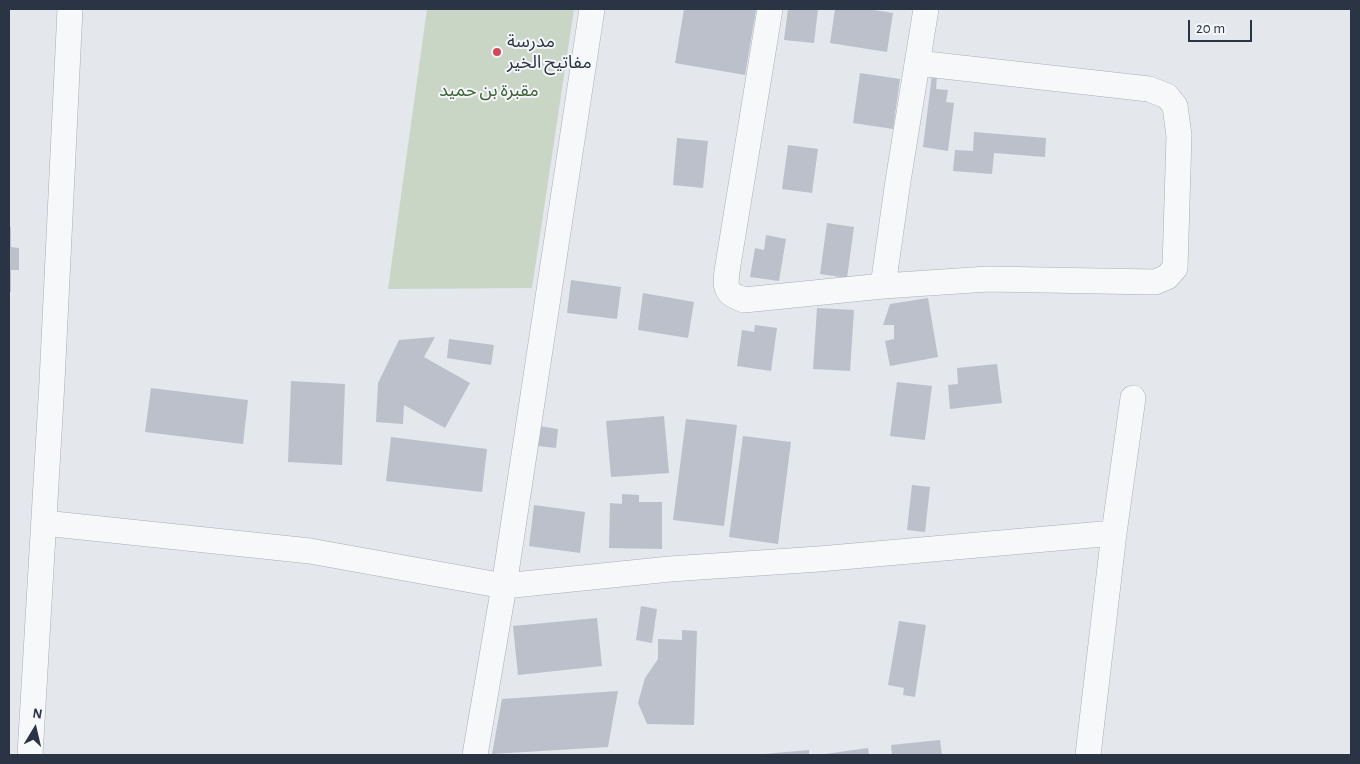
<!DOCTYPE html>
<html>
<head>
<meta charset="utf-8">
<style>
  body { margin:0 }
  #map { position:relative; width:1360px; height:764px; overflow:hidden; background:#e4e7ec; font-family:"Alegreya Sans",sans-serif }
  canvas { display:block }
  .frame { position:absolute; inset:0; border:10px solid #2b3445; pointer-events:none }
  .north { position:absolute; left:10px; top:704px; width:50px; height:50px; -webkit-text-stroke:4px #f4f6f9; paint-order:stroke; rotate:9deg; font-size:14px; font-weight:700; line-height:20px; text-align:center; color:#2b3445 }
  .north::after { content:''; display:block; margin:auto; width:18px; height:22px; background:#2b3445; clip-path:polygon(50% 0,100% 100%,50% 72%,0 100%) }
  .scale { position:absolute; left:1188px; top:20px; width:64px; height:22px; box-sizing:border-box; border:2px solid #2b3445; border-top:0; padding-left:6px; font-size:15px; line-height:18px; white-space:nowrap; color:#2b3445; -webkit-text-stroke:4px #f4f6f9; paint-order:stroke }
</style>
</head>
<body>
<div id="map">
<canvas width="1360" height="764"></canvas>
<div class="frame"></div>
<div class="north">N</div>
<div class="scale">20 m</div>
</div>
<script>
const c = document.querySelector('canvas').getContext('2d');
c.lineJoin = 'round';
function paint(path, color) {
  c.fillStyle = color;
  c.fill(path, 'evenodd');
}
function trace(path, color, width, dash) {
  c.strokeStyle = color;
  c.lineWidth = width;
  c.lineCap = dash ? 'butt' : 'round';
  c.setLineDash(dash || []);
  c.stroke(path);
}
function label(font, color, halo, rows, align = 'center') {
  c.font = font + ' "Alegreya Sans","Noto Sans Arabic",sans-serif';
  c.lineWidth = 4;
  c.setLineDash([]);
  c.textBaseline = 'middle';
  c.strokeStyle = halo;
  c.fillStyle = color;
  for (const [text, x, y, turn = 0] of rows) {
    c.save();
    c.translate(x, y);
    c.rotate((+turn || 0) * Math.PI / 180);
    c.textAlign = isNaN(turn) ? turn : align;
    if (halo) c.strokeText(text, 0, 0);
    c.fillText(text, 0, 0);
    c.restore();
  }
}
const green = new Path2D(`
  M 427,9 L 574,9 L 532,288 L 388,289 Z`);
const building = new Path2D(`
  M 684,9 L 749,9 L 756,10 L 745,75 L 675,63 Z
  M 788,9 L 818,9 L 814,43 L 784,40 Z
  M 835,9 L 868,9 L 893,13 L 887,52 L 830,43 Z
  M 860,73 L 900,79 L 893,129 L 853,123 Z
  M 932,75 L 937,76 L 936,89 L 948,90 L 946,102 L 954,103 L 948,151 L 923,147 Z
  M 974,132 L 1046,138 L 1045,157 L 994,153 L 992,174 L 953,171 L 955,150 L 973,151 Z
  M 677,138 L 708,141 L 703,188 L 673,185 Z
  M 788,145 L 818,149 L 812,193 L 782,189 Z
  M 827,223 L 854,227 L 847,278 L 820,274 Z
  M 9,227 L 11,227 L 11,247 L 19,248 L 19,270 L 11,270 L 11,292 L 9,292 Z
  M 766,235 L 786,239 L 779,281 L 750,277 L 755,248 L 764,250 Z
  M 571,280 L 621,287 L 617,319 L 567,313 Z
  M 643,293 L 694,302 L 688,338 L 638,330 Z
  M 928,298 L 938,357 L 890,366 L 885,341 L 894,339 L 894,325 L 883,325 L 890,304 Z
  M 817,308 L 854,310 L 850,371 L 813,369 Z
  M 755,325 L 777,328 L 771,371 L 737,366 L 742,330 L 754,332 Z
  M 435,337 L 424,357 L 470,383 L 445,428 L 404,405 L 403,424 L 376,422 L 378,383 L 399,340 Z
  M 449,339 L 494,345 L 491,365 L 447,358 Z
  M 997,364 L 1002,403 L 950,409 L 948,385 L 958,384 L 957,368 Z
  M 291,381 L 345,384 L 342,465 L 288,462 Z
  M 897,382 L 932,386 L 925,440 L 890,436 Z
  M 151,388 L 248,400 L 243,444 L 145,432 Z
  M 664,416 L 669,473 L 611,477 L 606,421 Z
  M 686,419 L 737,425 L 724,526 L 673,520 Z
  M 532,425 L 558,429 L 556,448 L 529,445 Z
  M 743,436 L 791,442 L 778,544 L 729,537 Z
  M 391,437 L 487,449 L 482,492 L 386,481 Z
  M 912,485 L 930,487 L 925,532 L 907,530 Z
  M 622,494 L 639,495 L 639,502 L 662,502 L 662,549 L 609,548 L 610,503 L 622,504 Z
  M 534,505 L 585,512 L 580,553 L 529,546 Z
  M 641,606 L 657,609 L 652,643 L 636,640 Z
  M 597,618 L 602,666 L 518,675 L 513,626 Z
  M 899,621 L 926,625 L 915,697 L 903,695 L 904,688 L 888,685 Z
  M 682,630 L 697,631 L 694,725 L 647,724 L 638,703 L 645,678 L 658,659 L 658,639 L 682,640 Z
  M 618,691 L 608,747 L 492,754 L 502,699 Z
  M 940,740 L 942,755 L 892,755 L 891,745 Z
  M 868,748 L 869,755 L 825,755 L 825,754 Z
  M 809,750 L 809,755 L 764,755 L 764,754 Z`);
const minor = new Path2D(`
  M 770,9 L 727,271 C 725,290 726,293 744,300 L 883,286 L 988,279 L 1155,282 L 1167,277 L 1175,268 L 1179,136 L 1175,106 L 1167,96 L 1149,89 L 917,63
  M 883,286 L 898,181 L 926,9
  M 44,523 L 310,551 L 504,586 L 670,569 L 819,559 L 1114,533
  M 30,755 L 52,382 L 70,9
  M 475,755 L 504,586 L 592,9
  M 1088,755 L 1114,533 L 1133,398`);
const markers = [
  [497,52,5,"#d1495b"]
];
const poiNames = [
  ["مدرسة",507,42],
  ["مفاتيح الخير",507,63]
];
const parkNames = [
  ["مقبرة بن حميد",489,91]
];
paint(green, '#c9d6c5');
paint(building, '#bbc0ca');
trace(minor, '#a9aeb7', 26);
trace(minor, '#f7f8fa', 25);
for (const [x, y, r, color] of markers) {
  const dot = new Path2D();
  dot.arc(x, y, r, 0, 2 * Math.PI);
  c.fillStyle = color;
  c.fill(dot);
  trace(dot, '#f4f6f9', 2);
}
label('18px', '#2b3445', '#f4f6f9', poiNames, 'left');
label('18px', '#3f6138', '#f4f6f9', parkNames);
</script>
</body>
</html>
